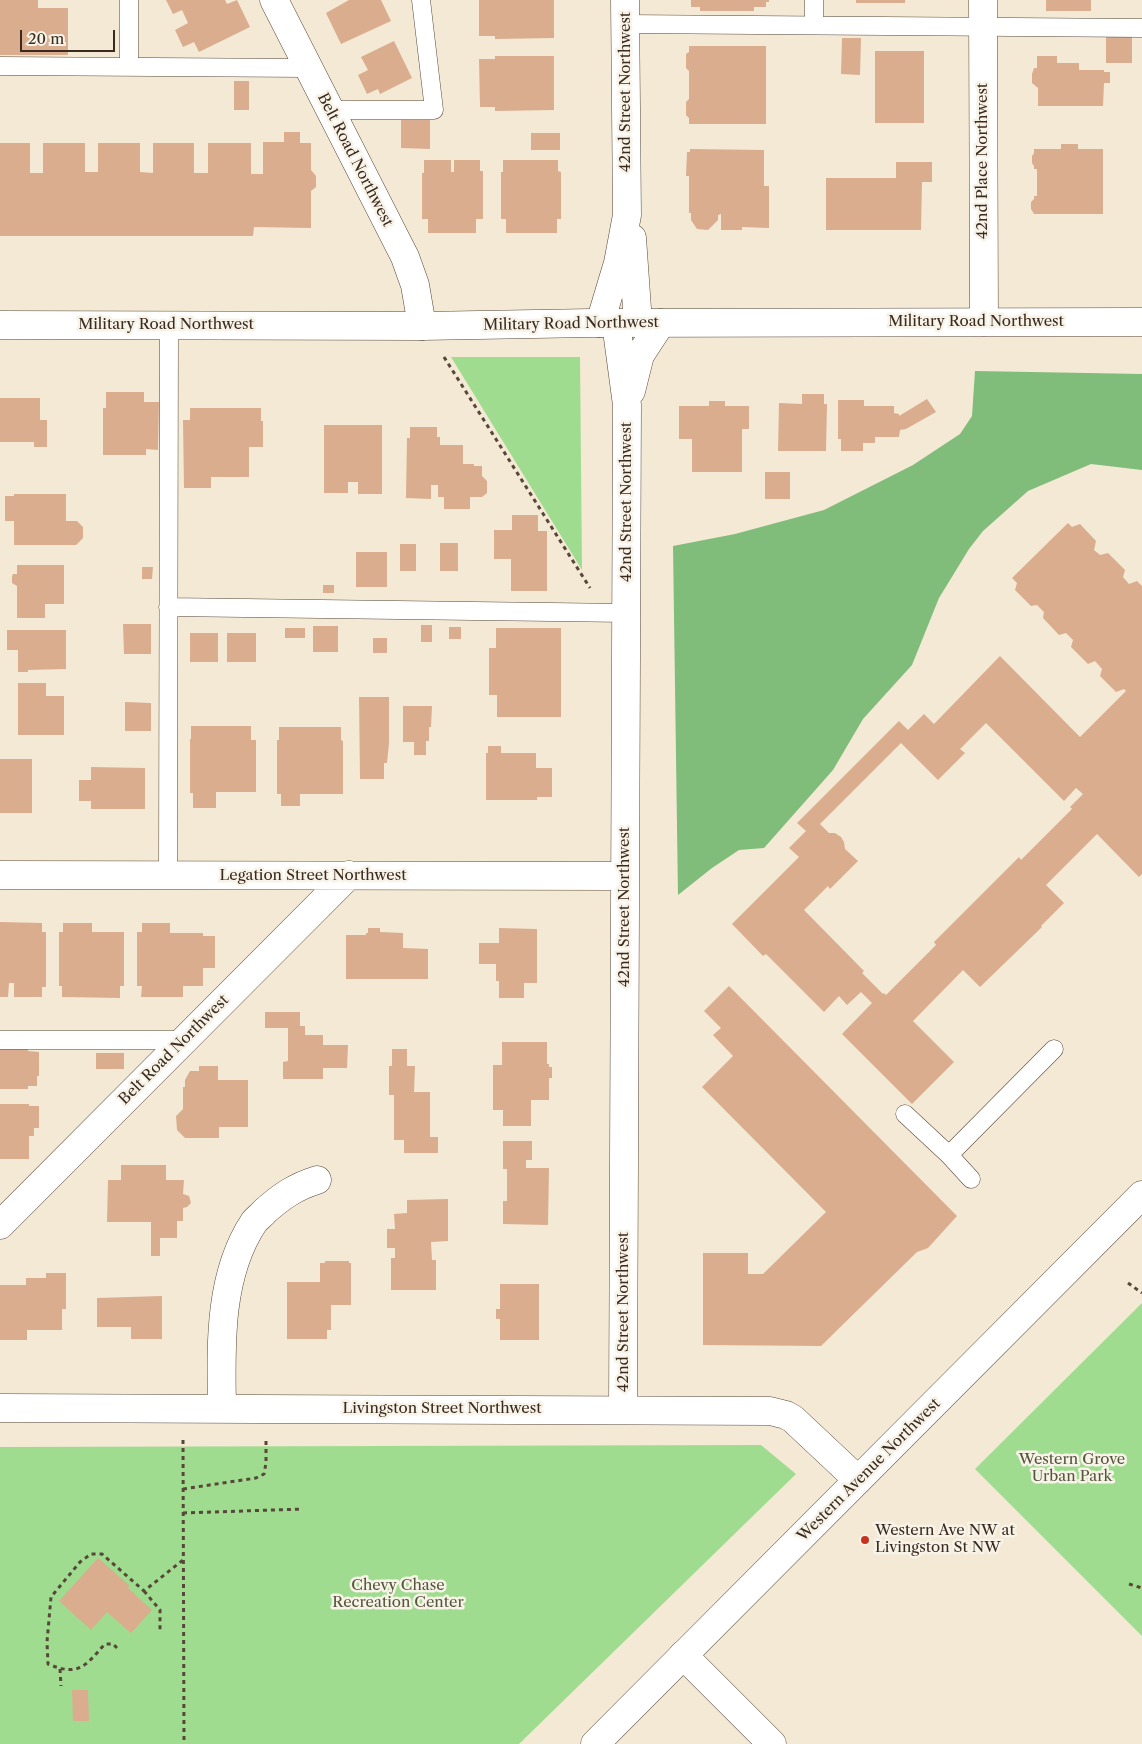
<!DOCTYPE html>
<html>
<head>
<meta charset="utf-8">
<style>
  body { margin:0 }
  #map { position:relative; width:1142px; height:1744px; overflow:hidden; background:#f4e9d5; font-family:"Libre Caslon Text",serif }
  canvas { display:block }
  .scale { position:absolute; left:20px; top:30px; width:95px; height:22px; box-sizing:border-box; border:2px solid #3b2a1e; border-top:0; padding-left:6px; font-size:15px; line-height:18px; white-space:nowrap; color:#3b2a1e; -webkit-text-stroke:4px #f7f3e8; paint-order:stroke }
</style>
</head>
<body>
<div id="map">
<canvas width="1142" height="1744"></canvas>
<div class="scale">20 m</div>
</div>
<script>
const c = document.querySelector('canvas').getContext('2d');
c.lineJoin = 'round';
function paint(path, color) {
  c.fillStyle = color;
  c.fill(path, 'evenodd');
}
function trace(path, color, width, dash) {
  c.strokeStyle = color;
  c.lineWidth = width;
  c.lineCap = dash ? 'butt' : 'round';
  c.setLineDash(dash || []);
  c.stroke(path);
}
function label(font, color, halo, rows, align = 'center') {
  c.font = font + ' "Libre Caslon Text",serif';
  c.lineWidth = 5;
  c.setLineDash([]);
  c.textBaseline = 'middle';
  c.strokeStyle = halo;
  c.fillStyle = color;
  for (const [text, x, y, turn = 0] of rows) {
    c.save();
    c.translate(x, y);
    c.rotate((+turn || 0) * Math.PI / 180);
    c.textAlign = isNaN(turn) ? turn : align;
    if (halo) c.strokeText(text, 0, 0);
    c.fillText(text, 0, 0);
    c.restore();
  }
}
const green = new Path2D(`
  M 451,357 L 580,357 L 582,570 Z
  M 1142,1303 L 1142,1636 L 975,1469 Z
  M 761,1445 L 796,1474 L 519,1744 L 0,1744 L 0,1447 Z`);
const forest = new Path2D(`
  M 975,371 L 1142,374 L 1142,470 L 1091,464 L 1028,491 L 983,531 L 969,549 L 939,598 L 912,665 L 863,719 L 833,770 L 764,848 L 739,850 L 712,868 L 678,895 L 673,546 L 735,534 L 824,510 L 913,465 L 960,434 L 972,416 Z`);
const building = new Path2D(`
  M 0,0 L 38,0 L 38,8 L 68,8 L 68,55 L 0,55 Z
  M 166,0 L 225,0 L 227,4 L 237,0 L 250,27 L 199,52 L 194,42 L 183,47 L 175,30 L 188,23 L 182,10 L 173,14 Z
  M 349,0 L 381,0 L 391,21 L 341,44 L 326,13 Z
  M 479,0 L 554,0 L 554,38 L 495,39 L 495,36 L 479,36 Z
  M 691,0 L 769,0 L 769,2 L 766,2 L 766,7 L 754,7 L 754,11 L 700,11 L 700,7 L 691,7 Z
  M 856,0 L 905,0 L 905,3 L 856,3 Z
  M 1046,0 L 1091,0 L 1091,11 L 1046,11 Z
  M 1106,33 L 1132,33 L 1132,63 L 1106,63 Z
  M 842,38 L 861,38 L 860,75 L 841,74 Z
  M 394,41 L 412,78 L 380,94 L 378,89 L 367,94 L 358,75 L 368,70 L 361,57 Z
  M 689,46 L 766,46 L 766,124 L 689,124 L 689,118 L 686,115 L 686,102 L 689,99 L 689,71 L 686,68 L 686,54 L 689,52 Z
  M 875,51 L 924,51 L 924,123 L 875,123 Z
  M 495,56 L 554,56 L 554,110 L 495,111 L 495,107 L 480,107 L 479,59 L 495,59 Z
  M 1037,56 L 1057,56 L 1057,63 L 1079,63 L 1079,70 L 1104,70 L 1104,72 L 1110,72 L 1110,83 L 1104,83 L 1103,106 L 1038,106 L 1038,88 L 1032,83 L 1032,74 L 1034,68 L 1037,68 Z
  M 234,81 L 249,81 L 249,110 L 234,110 Z
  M 401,120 L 430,120 L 430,149 L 401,148 Z
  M 284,132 L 300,132 L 300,143 L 311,143 L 311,170 L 316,176 L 316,187 L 311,191 L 311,228 L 254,227 L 253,236 L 0,236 L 0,143 L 30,143 L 30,173 L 43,173 L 43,143 L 85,143 L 85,172 L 98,172 L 98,143 L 140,143 L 140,172 L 153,173 L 153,143 L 194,143 L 194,173 L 208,173 L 208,143 L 251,143 L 251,174 L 263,174 L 263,142 L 284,142 Z
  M 531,133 L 560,133 L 560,150 L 531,150 Z
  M 1061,144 L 1078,144 L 1078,149 L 1103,149 L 1103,214 L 1034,214 L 1031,209 L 1031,202 L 1034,199 L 1034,196 L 1037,196 L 1037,169 L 1034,169 L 1034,166 L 1032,163 L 1032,156 L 1034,153 L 1034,149 L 1061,149 Z
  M 690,149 L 764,150 L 764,186 L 769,186 L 769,228 L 742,227 L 742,230 L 721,230 L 721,214 L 718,215 L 718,220 L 708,230 L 697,229 L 691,220 L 691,213 L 689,213 L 689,176 L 686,176 L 687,152 L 690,152 Z
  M 424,160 L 451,160 L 451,172 L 454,172 L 454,160 L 480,160 L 480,171 L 483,171 L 483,219 L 476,219 L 476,233 L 428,233 L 428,219 L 422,219 L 422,173 L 424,173 Z
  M 503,160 L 558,160 L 558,171 L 561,172 L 561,219 L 557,219 L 557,233 L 506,233 L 506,219 L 501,219 L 501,172 L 503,172 Z
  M 896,162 L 932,162 L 932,182 L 922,182 L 921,230 L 826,230 L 826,178 L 896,178 Z
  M 106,392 L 144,392 L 144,402 L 159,402 L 158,450 L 146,449 L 146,455 L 103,455 L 103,408 L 106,408 Z
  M 802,394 L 824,394 L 824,404 L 827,404 L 826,451 L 778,451 L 779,403 L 802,404 Z
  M 0,398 L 40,398 L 40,420 L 47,420 L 47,447 L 34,447 L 34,442 L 0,442 Z
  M 927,399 L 936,412 L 906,429 L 900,430 L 899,437 L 875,437 L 875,443 L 863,443 L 863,451 L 841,451 L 841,439 L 838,439 L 838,400 L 864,400 L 864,406 L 894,406 L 894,413 L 899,414 L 899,416 Z
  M 709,401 L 725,401 L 725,406 L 749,406 L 749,429 L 742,429 L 742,472 L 692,472 L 692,439 L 679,439 L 679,406 L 709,406 Z
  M 190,408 L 261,408 L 261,421 L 263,421 L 263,447 L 249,447 L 249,477 L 211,477 L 211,488 L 184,488 L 183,420 L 190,420 Z
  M 324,425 L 382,425 L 382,494 L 358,494 L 358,482 L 348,482 L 348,493 L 324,493 Z
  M 410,427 L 437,427 L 437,437 L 440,437 L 440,445 L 463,445 L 463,464 L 474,464 L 474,466 L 482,466 L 482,476 L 487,481 L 487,493 L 482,497 L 470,497 L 470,509 L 444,509 L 444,497 L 438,497 L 438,485 L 431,485 L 431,499 L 406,498 L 407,438 L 410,438 Z
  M 765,472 L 790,472 L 790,499 L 765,499 Z
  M 14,494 L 66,494 L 66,521 L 77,521 L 83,527 L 83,538 L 76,545 L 14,545 L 14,521 L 5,521 L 5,496 L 14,496 Z
  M 512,515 L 538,515 L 538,531 L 547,531 L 547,591 L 511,591 L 511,559 L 494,559 L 494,530 L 512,530 Z
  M 1068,523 L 1072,527 L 1080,524 L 1096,541 L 1094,550 L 1100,555 L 1108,553 L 1125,570 L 1123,577 L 1129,584 L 1137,581 L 1142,586 L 1142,874 L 1139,877 L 1097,834 L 1046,885 L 1064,903 L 1041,926 L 1042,927 L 980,987 L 963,970 L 913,1021 L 954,1062 L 912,1104 L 842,1034 L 872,1003 L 861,992 L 847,1005 L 839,996 L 824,1012 L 766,954 L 763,956 L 732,924 L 799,857 L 789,848 L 806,831 L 797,823 L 899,721 L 908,730 L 924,714 L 934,724 L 1000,656 L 1080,737 L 1126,691 L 1124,689 L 1116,692 L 1100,676 L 1102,669 L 1095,661 L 1088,664 L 1071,647 L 1073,640 L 1066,633 L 1059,635 L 1043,618 L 1044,612 L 1037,605 L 1031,606 L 1015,590 L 1017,583 L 1012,578 ZM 986,723 L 1064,801 L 1076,788 L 1083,794 L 1070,807 L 1072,809 L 1021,860 L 1019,857 L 934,942 L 936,945 L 886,995 L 884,993 L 883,994 L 862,973 L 864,971 L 804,910 L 828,886 L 830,889 L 858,861 L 845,849 L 844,842 L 841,837 L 835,833 L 829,833 L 820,824 L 901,743 L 938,780 L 965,753 L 960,749 Z
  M 440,543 L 458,543 L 458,571 L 440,571 Z
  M 400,544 L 416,544 L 416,571 L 400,571 Z
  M 356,552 L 387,552 L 387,587 L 356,587 Z
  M 17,565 L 64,565 L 64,604 L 45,604 L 45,618 L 17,618 L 17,586 L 12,583 L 12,576 L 13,574 L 17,574 Z
  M 142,567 L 153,567 L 152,579 L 142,579 Z
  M 323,585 L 334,585 L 334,593 L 323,593 Z
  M 123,624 L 151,624 L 151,654 L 124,654 Z
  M 421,625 L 432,625 L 432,642 L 421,642 Z
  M 313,626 L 338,626 L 338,652 L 313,652 Z
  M 449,627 L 461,627 L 461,639 L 449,639 Z
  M 285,628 L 305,628 L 305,638 L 285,638 Z
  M 496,628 L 561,628 L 561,717 L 497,717 L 497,695 L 489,695 L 489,648 L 496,648 Z
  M 7,630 L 66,630 L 66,669 L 28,670 L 28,672 L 18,672 L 18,650 L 7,650 Z
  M 190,633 L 218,633 L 218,662 L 190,662 Z
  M 227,633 L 256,633 L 256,662 L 227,662 Z
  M 373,638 L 387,638 L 387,653 L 373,653 Z
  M 18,683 L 46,683 L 46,696 L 64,696 L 64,735 L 18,735 Z
  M 359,697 L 389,697 L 389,743 L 387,763 L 384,763 L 384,779 L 360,779 Z
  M 125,702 L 151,703 L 151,731 L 125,731 Z
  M 403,706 L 432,706 L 431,727 L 429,727 L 429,741 L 426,741 L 426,755 L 414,755 L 414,742 L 403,742 Z
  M 191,726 L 251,726 L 251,740 L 256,740 L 256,792 L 216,792 L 216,808 L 193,808 L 193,793 L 190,793 L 190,739 L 191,739 Z
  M 279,727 L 341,727 L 341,740 L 343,741 L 343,794 L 300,794 L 300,806 L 281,806 L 281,794 L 277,794 L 277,740 L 279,740 Z
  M 488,746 L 501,746 L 501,753 L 536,753 L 536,768 L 552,768 L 552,797 L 537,797 L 537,800 L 486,800 L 486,753 L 488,753 Z
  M 0,759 L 32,759 L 32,813 L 0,813 Z
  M 91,767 L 145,768 L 145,809 L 91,809 L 91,801 L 79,801 L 79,780 L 91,780 Z
  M 0,922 L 42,923 L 42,932 L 46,932 L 46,987 L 42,987 L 42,997 L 14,997 L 14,983 L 9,983 L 8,997 L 0,997 Z
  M 63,923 L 92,923 L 92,932 L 124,932 L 124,986 L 120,986 L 120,998 L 62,997 L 62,986 L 59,986 L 59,932 L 63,932 Z
  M 142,923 L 170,923 L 170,933 L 203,933 L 203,936 L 215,936 L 215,968 L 203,968 L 203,986 L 183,986 L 183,997 L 141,997 L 142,986 L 137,986 L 137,932 L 142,932 Z
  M 368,928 L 380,928 L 380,932 L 403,933 L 403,948 L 428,949 L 428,979 L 346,979 L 346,935 L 366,935 L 366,933 L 368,933 Z
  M 499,928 L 537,929 L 537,983 L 524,983 L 524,998 L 499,998 L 499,981 L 496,981 L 496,964 L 479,964 L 479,943 L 499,943 Z
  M 729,986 L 957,1216 L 928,1248 L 917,1252 L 821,1346 L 703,1345 L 703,1253 L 748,1253 L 748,1274 L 763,1274 L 826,1212 L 702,1087 L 733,1056 L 713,1035 L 721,1028 L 704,1011 Z
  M 265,1012 L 300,1012 L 300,1026 L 305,1026 L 305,1035 L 323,1035 L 323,1045 L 348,1045 L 347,1068 L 323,1068 L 323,1079 L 283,1079 L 283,1062 L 288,1061 L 288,1028 L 265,1028 Z
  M 502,1042 L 547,1042 L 547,1064 L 549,1064 L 549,1067 L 552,1067 L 552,1078 L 549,1078 L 549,1100 L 531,1100 L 531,1126 L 503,1126 L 503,1110 L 493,1110 L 493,1065 L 502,1065 Z
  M 0,1049 L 28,1049 L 28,1051 L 39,1052 L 39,1076 L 37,1076 L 37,1086 L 28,1086 L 28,1089 L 0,1089 Z
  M 392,1049 L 407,1049 L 407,1066 L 415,1066 L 414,1092 L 430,1092 L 430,1137 L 438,1137 L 438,1153 L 404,1153 L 404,1140 L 394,1140 L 394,1095 L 389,1095 L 389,1066 L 392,1066 Z
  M 96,1053 L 124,1053 L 124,1069 L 96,1069 Z
  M 199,1066 L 218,1066 L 218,1080 L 248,1080 L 248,1127 L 219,1127 L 219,1138 L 185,1138 L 177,1130 L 176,1116 L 183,1109 L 183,1087 L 185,1087 L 185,1080 L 190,1071 L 199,1071 Z
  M 0,1104 L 29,1104 L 29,1106 L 39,1106 L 39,1128 L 34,1128 L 34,1136 L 29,1136 L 29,1159 L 0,1159 Z
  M 503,1141 L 532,1141 L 532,1160 L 526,1160 L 526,1168 L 549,1168 L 548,1225 L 503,1224 L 503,1201 L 507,1201 L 507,1169 L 503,1169 Z
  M 121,1165 L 166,1165 L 166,1180 L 184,1180 L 183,1194 L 189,1196 L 191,1203 L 187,1207 L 183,1208 L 183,1221 L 177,1221 L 177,1238 L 160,1238 L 160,1256 L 151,1256 L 151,1222 L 107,1222 L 108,1180 L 121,1180 Z
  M 448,1199 L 448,1241 L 431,1242 L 432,1260 L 436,1260 L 436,1290 L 391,1290 L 391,1258 L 395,1258 L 395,1248 L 387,1248 L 387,1229 L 395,1229 L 394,1214 L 407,1213 L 407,1200 Z
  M 325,1261 L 349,1261 L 349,1263 L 351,1263 L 351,1305 L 331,1305 L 331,1330 L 327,1330 L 327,1339 L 287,1339 L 287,1282 L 320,1282 L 320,1263 L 325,1263 Z
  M 46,1273 L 66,1273 L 66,1309 L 62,1309 L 62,1330 L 27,1330 L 27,1340 L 0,1340 L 0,1285 L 26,1285 L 26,1278 L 46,1278 Z
  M 500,1284 L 539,1284 L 539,1340 L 500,1340 L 500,1319 L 496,1319 L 496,1309 L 500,1309 Z
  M 162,1296 L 162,1339 L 131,1339 L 131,1327 L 97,1327 L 97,1298 Z
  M 98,1558 L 130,1586 L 128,1588 L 152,1610 L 131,1633 L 107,1612 L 91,1630 L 59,1601 Z
  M 72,1690 L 88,1690 L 89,1721 L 73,1721 Z`);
const path = new Path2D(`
  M 444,357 L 590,588
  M 1128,1283 L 1142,1293
  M 183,1440 L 184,1744
  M 183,1489 L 256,1478 L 264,1474 L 266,1463 L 266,1438
  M 183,1513 L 303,1509
  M 1129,1584 L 1142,1588
  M 144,1591 L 160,1610 L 160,1631
  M 117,1648 L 113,1644 L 105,1644 C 85,1666 79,1677 48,1664 L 47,1642 L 51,1597 L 80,1562 L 91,1554 L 102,1554 L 144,1591 L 183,1560
  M 60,1669 L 61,1686`);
const lane = new Path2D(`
  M 129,0 L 129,66
  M 625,24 L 1142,28
  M 814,25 L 814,0
  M 0,66 L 307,68
  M 330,110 L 434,110 L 421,0
  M 168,607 L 627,613
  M 168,875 L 169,325
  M 0,1040 L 183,1040
  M 905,1114 L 949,1155
  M 971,1179 L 949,1155 L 1054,1049`);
const street = new Path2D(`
  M 274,0 L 405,257 L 415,285 L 422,326
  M 983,0 L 984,322
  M 632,238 L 638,323
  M 600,323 L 618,263 L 627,215 L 625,0
  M 616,323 L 627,405 L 623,1410
  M 631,391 L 640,355 L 661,323
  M 0,875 L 625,876
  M 0,1225 L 349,875
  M 0,1408 L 770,1411 L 786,1415 L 793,1419 L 858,1480
  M 222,1409 C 221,1347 218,1276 254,1222 C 257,1218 262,1215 265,1211 C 282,1196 295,1187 317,1180
  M 683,1655 L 772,1744`);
const secondary = new Path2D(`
  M 0,325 L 422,326 L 591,323 L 1142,322`);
const primary = new Path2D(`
  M 595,1744 L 1142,1195`);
const markers = [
  [865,1540,5,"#c8321e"]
];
const streetNames = [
  ["42nd Street Northwest",626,92,-90],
  ["Belt Road Northwest",355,160,63],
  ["42nd Place Northwest",983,161,-90],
  ["Military Road Northwest",976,322],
  ["Military Road Northwest",571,324,-1],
  ["Military Road Northwest",166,325],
  ["42nd Street Northwest",627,502,-90],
  ["Legation Street Northwest",313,876],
  ["42nd Street Northwest",625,907,-90],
  ["Belt Road Northwest",174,1050,-45],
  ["42nd Street Northwest",624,1312,-90],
  ["Livingston Street Northwest",442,1409],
  ["Western Avenue Northwest",869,1470,-45]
];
const parkNames = [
  ["Western Grove",1072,1460],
  ["Urban Park",1072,1477],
  ["Chevy Chase",398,1586],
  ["Recreation Center",398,1603]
];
const poiNames = [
  ["Western Ave NW at",875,1531],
  ["Livingston St NW",875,1548]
];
paint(green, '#a0dc8f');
paint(forest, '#80bc7a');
paint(building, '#daad8e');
trace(lane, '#574739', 19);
trace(street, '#574739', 29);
trace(secondary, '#574739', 29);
trace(primary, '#574739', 29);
trace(path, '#574739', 3, [4, 4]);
trace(lane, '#fff', 18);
trace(street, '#fff', 28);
trace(secondary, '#fff', 28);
trace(primary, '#fff', 28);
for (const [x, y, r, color] of markers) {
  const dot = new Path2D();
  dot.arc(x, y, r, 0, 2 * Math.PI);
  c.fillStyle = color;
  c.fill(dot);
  trace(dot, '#f7f3e8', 2);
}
label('15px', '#3b2a1e', '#f7f3e8', streetNames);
label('15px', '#54563a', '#f7f3e8', parkNames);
label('15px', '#3b2a1e', '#f7f3e8', poiNames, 'left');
</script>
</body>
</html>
